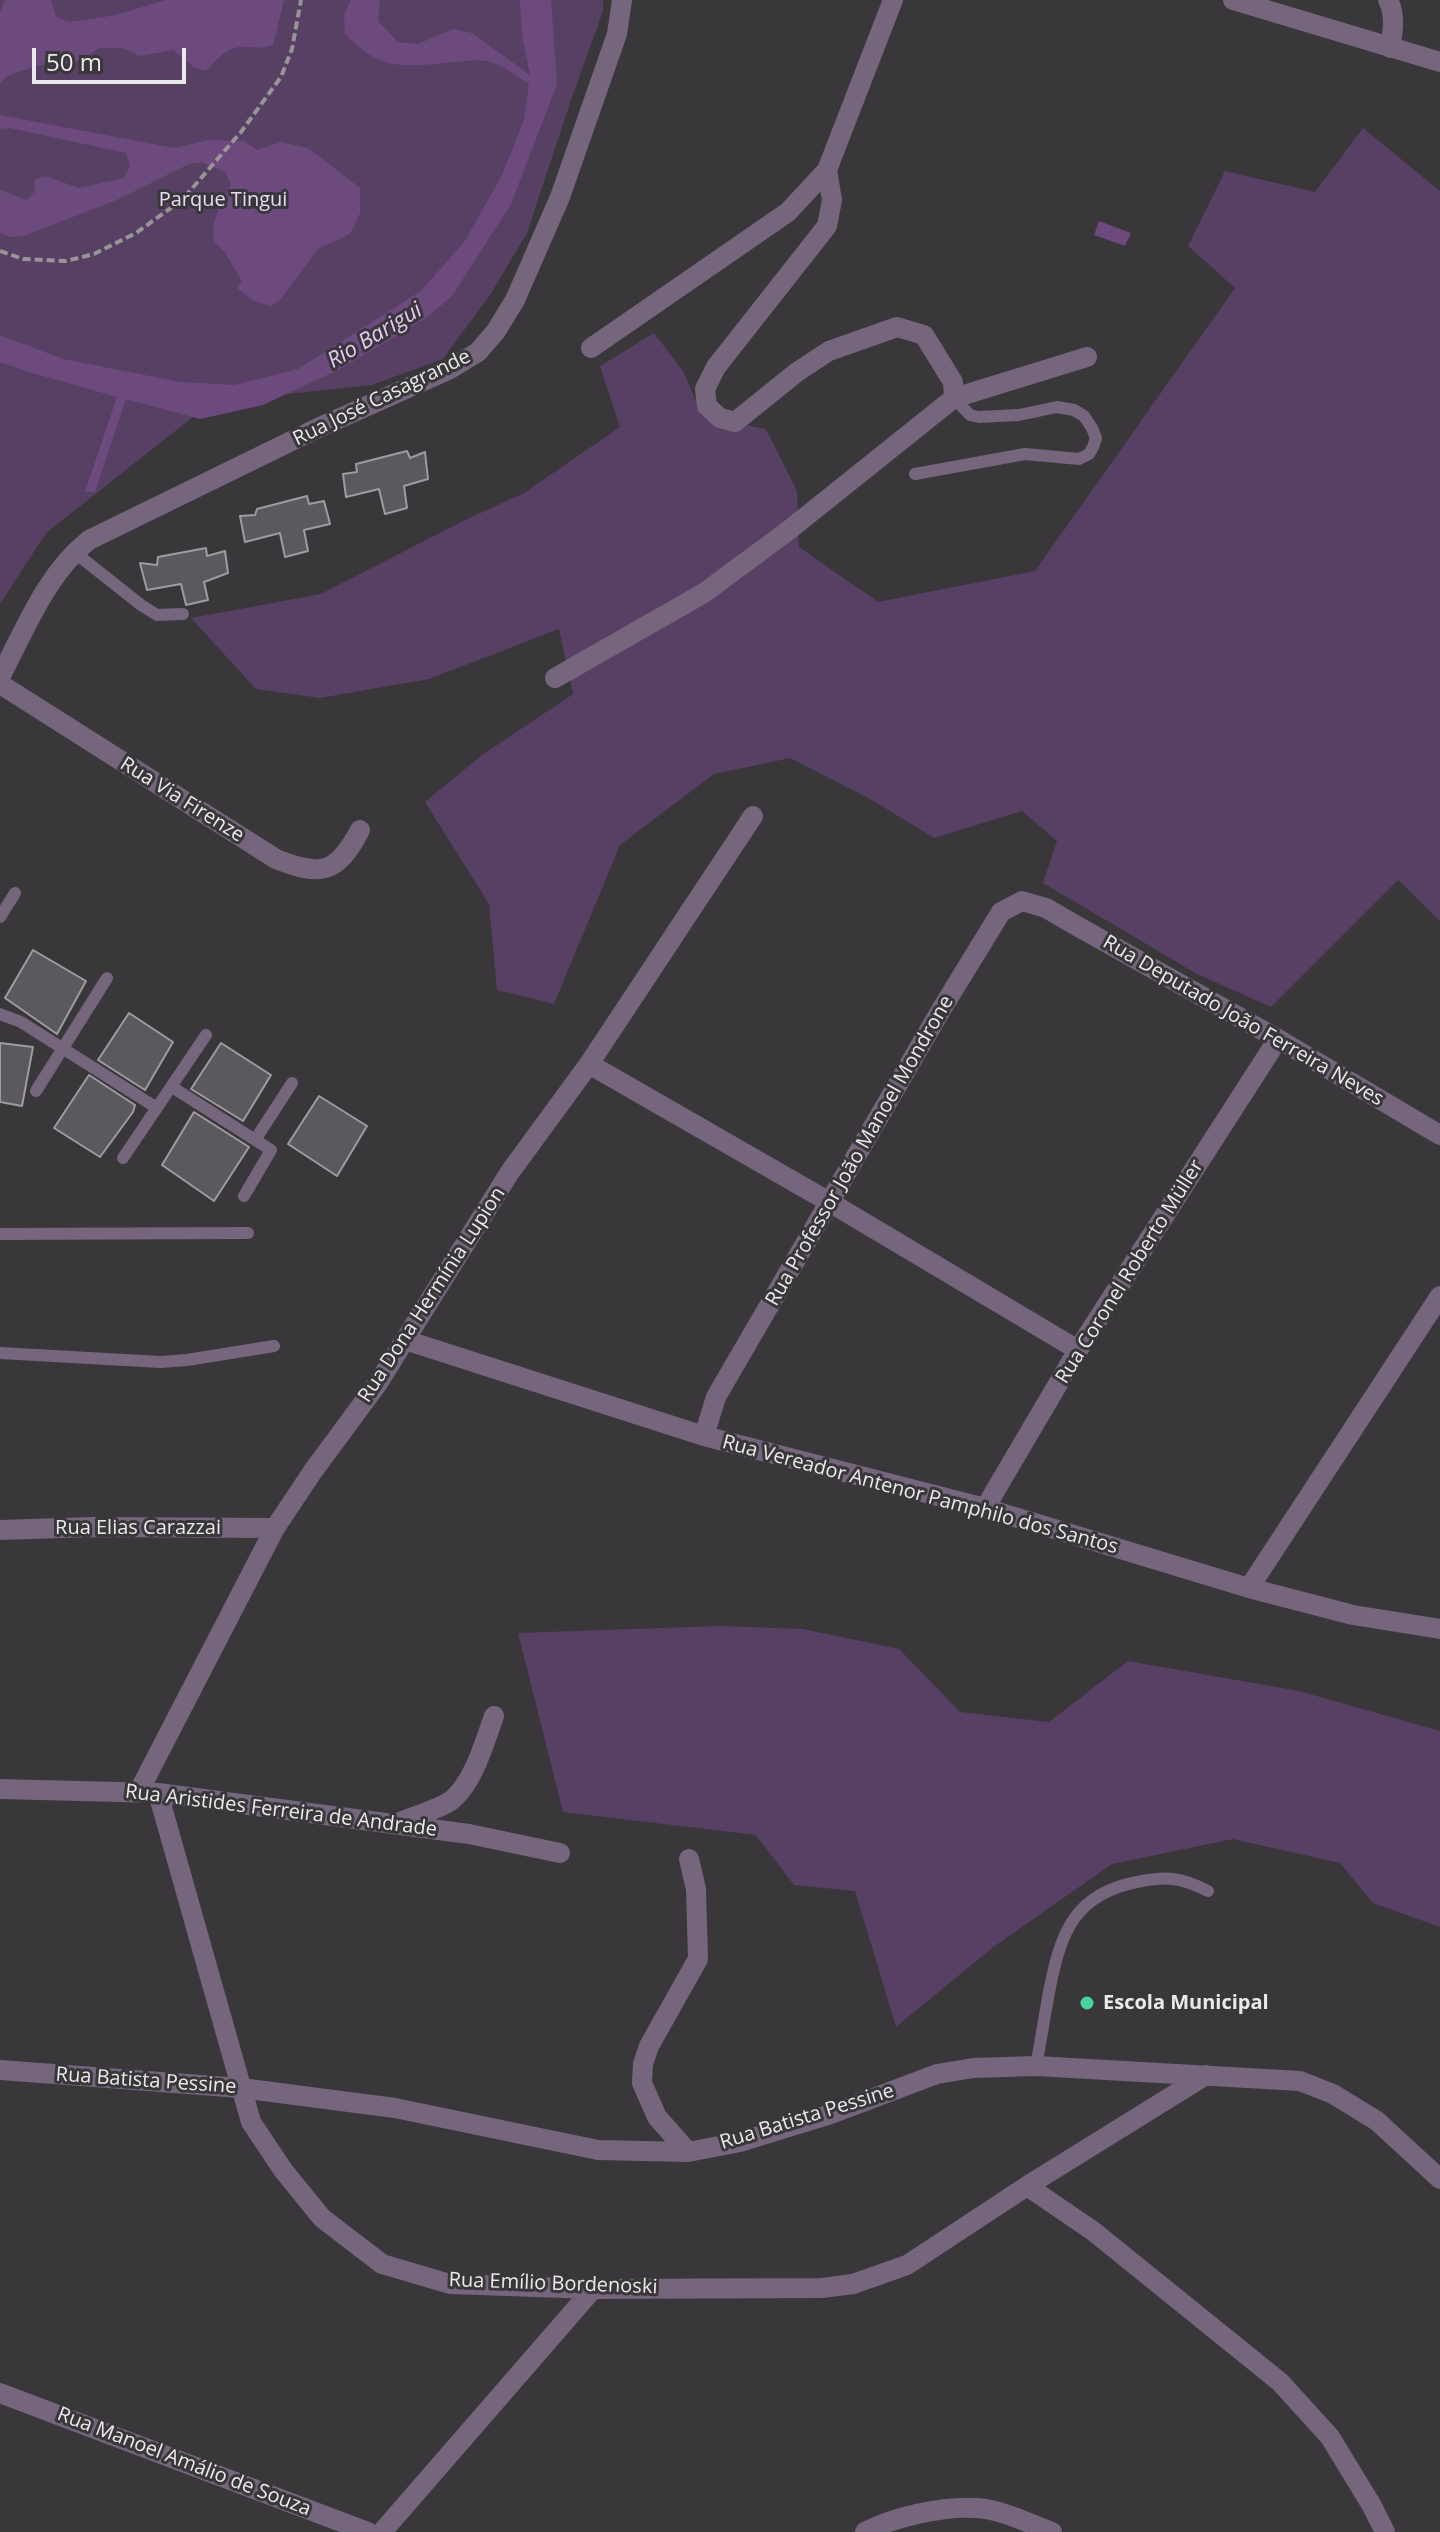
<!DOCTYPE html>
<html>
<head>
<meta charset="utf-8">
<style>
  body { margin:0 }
  #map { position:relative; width:1440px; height:2532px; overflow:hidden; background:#39373a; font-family:"Open Sans",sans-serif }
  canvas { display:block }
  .scale { position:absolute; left:32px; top:48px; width:154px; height:36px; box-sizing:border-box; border:4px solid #ebe9eb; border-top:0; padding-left:10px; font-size:24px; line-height:28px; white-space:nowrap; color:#ebe9eb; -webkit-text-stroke:6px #39373a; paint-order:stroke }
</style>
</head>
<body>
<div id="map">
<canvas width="1440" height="2532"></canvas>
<div class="scale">50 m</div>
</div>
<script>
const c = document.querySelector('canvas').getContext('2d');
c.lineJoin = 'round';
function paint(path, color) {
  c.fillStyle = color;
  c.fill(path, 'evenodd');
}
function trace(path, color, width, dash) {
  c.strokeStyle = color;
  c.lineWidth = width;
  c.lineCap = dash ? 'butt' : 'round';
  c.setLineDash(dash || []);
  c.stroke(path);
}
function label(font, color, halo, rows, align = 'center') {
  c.font = font + ' "Open Sans",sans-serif';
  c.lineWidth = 6;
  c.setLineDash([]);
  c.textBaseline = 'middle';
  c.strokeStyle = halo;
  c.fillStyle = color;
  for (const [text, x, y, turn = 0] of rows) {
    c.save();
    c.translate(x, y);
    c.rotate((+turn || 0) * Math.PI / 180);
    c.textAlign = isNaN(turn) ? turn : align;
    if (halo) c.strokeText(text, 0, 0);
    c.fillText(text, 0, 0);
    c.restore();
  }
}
const green = new Path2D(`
  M 0,0 L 603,0 L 603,11 L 571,100 L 527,233 L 490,295 L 443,359 L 372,385 L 212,402 L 46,533 L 0,604 Z
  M 1363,128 L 1440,191 L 1440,921 L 1398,880 L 1271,1007 L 1197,974 L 1043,883 L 1057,841 L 1022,811 L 934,838 L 872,800 L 790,758 L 714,774 L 620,845 L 554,1004 L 497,990 L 489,904 L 425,802 L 482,755 L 573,694 L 559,629 L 429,679 L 320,698 L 256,689 L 191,618 L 321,594 L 465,520 L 524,493 L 620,427 L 600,366 L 654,333 L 683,371 L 703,417 L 766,429 L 797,491 L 799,547 L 878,602 L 1035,571 L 1235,288 L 1188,246 L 1225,171 L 1315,192 Z
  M 720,1626 L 803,1629 L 899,1649 L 960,1712 L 1049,1722 L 1128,1661 L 1299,1691 L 1440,1731 L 1440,1927 L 1373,1903 L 1340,1863 L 1233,1839 L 1112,1864 L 992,1948 L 896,2027 L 855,1891 L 794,1885 L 756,1835 L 563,1812 L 518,1633 Z`);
const water = new Path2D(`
  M 5,0 L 51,0 L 56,16 L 68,22 L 85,20 L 116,15 L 165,0 L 284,0 L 273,45 C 257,50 253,46 239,47 C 225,49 215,61 206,71 L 194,67 L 173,50 L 140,56 L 122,48 L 99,48 L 85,58 L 62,66 L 39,65 L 7,76 L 0,83 L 0,12 Z
  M 351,0 L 380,0 L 378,21 L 398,42 L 418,44 L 453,29 L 472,33 L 530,75 L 522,34 L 520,0 L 551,0 L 557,84 L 511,204 L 452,296 L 426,318 L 340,369 L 263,405 L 200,419 L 126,399 L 95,492 L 85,492 L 117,397 L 29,372 L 0,362 L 0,335 L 63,359 L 180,382 L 235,385 L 298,369 L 421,291 L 465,241 L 502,175 L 524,120 L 529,84 C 516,76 501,63 485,61 C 475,59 464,62 454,62 C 404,67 382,72 345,34 L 344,15 Z
  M 0,115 L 174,148 L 209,140 L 244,141 L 257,150 L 281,142 L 308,148 L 360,188 L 360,213 L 350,234 L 318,249 L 280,300 L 270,306 L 252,300 L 237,288 L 242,281 L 224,251 L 214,242 C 210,220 222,203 231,184 L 225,172 L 202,162 L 189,164 L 119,199 L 24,236 L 11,237 L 0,233 L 0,190 L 27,200 L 35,191 L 34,180 L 45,176 L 79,188 L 124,178 L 130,166 L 126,153 L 10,128 L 0,129 Z
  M 1099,221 L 1131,233 L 1125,246 L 1094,235 Z`);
const building = new Path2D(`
  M 407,451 L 410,458 L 425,452 L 428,479 L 404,486 L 407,508 L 385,514 L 379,489 L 346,497 L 343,474 L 357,472 L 356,464 Z
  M 307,496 L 309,504 L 324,501 L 330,524 L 304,530 L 308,551 L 285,557 L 280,533 L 245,542 L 240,516 L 255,515 L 257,509 Z
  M 206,548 L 207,556 L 225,551 L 228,573 L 204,582 L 208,600 L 186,605 L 181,584 L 147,590 L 140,563 L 157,565 L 158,557 Z
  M 33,950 L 86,981 L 57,1034 L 5,998 Z
  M 129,1013 L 173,1042 L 145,1090 L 98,1060 Z
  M 0,1043 L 33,1047 L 22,1106 L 0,1102 Z
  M 221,1043 L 271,1075 L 243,1121 L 191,1089 Z
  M 89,1075 L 135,1105 L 133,1112 L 100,1157 L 54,1128 Z
  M 319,1096 L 367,1126 L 337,1176 L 288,1144 Z
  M 194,1112 L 249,1147 L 214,1201 L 162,1165 Z`);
const path = new Path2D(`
  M 0,251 L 23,259 L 66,261 L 94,254 L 136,233 L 182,200 L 241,132 L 281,77 L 292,49 L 301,0`);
const service = new Path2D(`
  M 915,474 L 1025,454 L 1079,459 L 1089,454 L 1093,447 L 1096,438 L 1092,428 L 1084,416 L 1074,410 L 1057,407 L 1019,415 L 979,417 L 970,415 L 954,398
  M 74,552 L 141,605 L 157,615 L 183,614
  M 0,917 L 15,893
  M 0,1014 L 21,1022 L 157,1108
  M 172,1087 L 271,1150 L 244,1196
  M 36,1091 L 107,978
  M 255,1140 L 292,1083
  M 123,1158 L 206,1035
  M 0,1234 L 248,1233
  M 0,1353 L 161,1362 L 187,1360 L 274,1346
  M 1036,2066 C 1041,2040 1045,2013 1050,1987 C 1061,1932 1075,1894 1137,1882 C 1167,1876 1180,1877 1208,1891`);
const minor = new Path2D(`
  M 1388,0 C 1396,14 1393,33 1390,48
  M 591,348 L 788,212 L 827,170 L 893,0
  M 954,398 L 1087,357
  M 555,678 L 704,593 L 789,530 L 954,398 L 953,382 L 924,335 L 897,327 L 829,351 L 797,372 L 735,422 L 720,418 L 707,406 L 705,389 L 716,367 L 827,226 L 832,200 L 827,170
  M 0,684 L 276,859 C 321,877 337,874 360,830
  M 589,1064 L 831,1203 L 1078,1350
  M 405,1340 L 704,1436 L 985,1508 L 1249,1588 L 1353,1615 L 1440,1629
  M 704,1436 L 716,1397 L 941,1010 L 1001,912 L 1022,901 L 1046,908 L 1077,926 L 1278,1039 L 1440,1135
  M 985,1508 L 1078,1350 L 1278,1039
  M 0,1530 L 92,1527 L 275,1528
  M 1249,1588 L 1440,1296
  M 0,1789 L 158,1793 L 469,1834 L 560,1853
  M 139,1791 L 275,1528 L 313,1471 L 378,1383 L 510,1172 L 589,1064 L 753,816
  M 158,1793 L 251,2122 L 283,2170 L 322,2218 L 382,2264 L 450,2284 L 593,2289 L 822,2288 L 853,2284 L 907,2265 L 1027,2186 L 1206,2075
  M 395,1824 C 409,1818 443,1808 453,1799 C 474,1781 485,1741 494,1716
  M 0,2070 L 241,2088 L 395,2108 L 598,2150 L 688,2152 L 740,2142 L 831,2114 L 937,2074 L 973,2068 L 1036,2066 L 1300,2081 L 1333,2094 L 1377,2121 L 1440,2179
  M 688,2152 L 657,2117 L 642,2083 L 643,2064 L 649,2046 L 698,1959 L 696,1889 L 689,1859
  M 1027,2186 L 1093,2231 L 1280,2382 L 1330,2437 L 1372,2506 L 1385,2532
  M 0,2393 L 368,2532
  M 382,2532 L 593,2289
  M 865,2532 C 894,2517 942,2506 975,2508 C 1001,2509 1028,2523 1052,2532`);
const tertiary = new Path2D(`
  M 1233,0 L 1440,62
  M 0,677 C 25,630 46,574 89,540 L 318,428 L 450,369 L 478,352 L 496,331 L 515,300 L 560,197 L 617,34 L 622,0`);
const markers = [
  [1087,2003,8,"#47d49e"]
];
const parkNames = [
  ["Parque Tingui",223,200]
];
const streetNames = [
  ["Rua José Casagrande",382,398,-26],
  ["Rua Via Firenze",182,800,32],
  ["Rua Deputado João Ferreira Neves",1243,1021,30],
  ["Rua Professor João Manoel Mondrone",860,1151,-60],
  ["Rua Coronel Roberto Müller",1130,1272,-58],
  ["Rua Dona Hermínia Lupion",432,1295,-57],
  ["Rua Vereador Antenor Pamphilo dos Santos",920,1495,15],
  ["Rua Elias Carazzai",138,1528],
  ["Rua Aristides Ferreira de Andrade",281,1811,7],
  ["Rua Batista Pessine",146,2081,4],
  ["Rua Batista Pessine",807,2117,-17],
  ["Rua Emílio Bordenoski",553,2284,2],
  ["Rua Manoel Amálio de Souza",184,2462,21]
];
const poiNames = [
  ["Escola Municipal",1103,2003]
];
const waterNames = [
  ["Rio Barigui",375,336,-31]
];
paint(green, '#574064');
paint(water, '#6c4a7e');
paint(building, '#5b595d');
trace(building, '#9e9ca0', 2);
trace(path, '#979598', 4, [8, 4]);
trace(service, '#75667e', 12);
trace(minor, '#75667e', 20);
trace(tertiary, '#75667e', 20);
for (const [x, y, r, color] of markers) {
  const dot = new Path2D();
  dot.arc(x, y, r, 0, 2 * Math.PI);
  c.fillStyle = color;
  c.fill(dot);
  trace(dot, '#39373a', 3);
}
label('20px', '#ebd7f6', '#39373a', parkNames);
label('20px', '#ebe9eb', '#39373a', streetNames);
label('bold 20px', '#ebe9eb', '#39373a', poiNames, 'left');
label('italic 22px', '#e7c8f7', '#39373a', waterNames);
</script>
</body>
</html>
